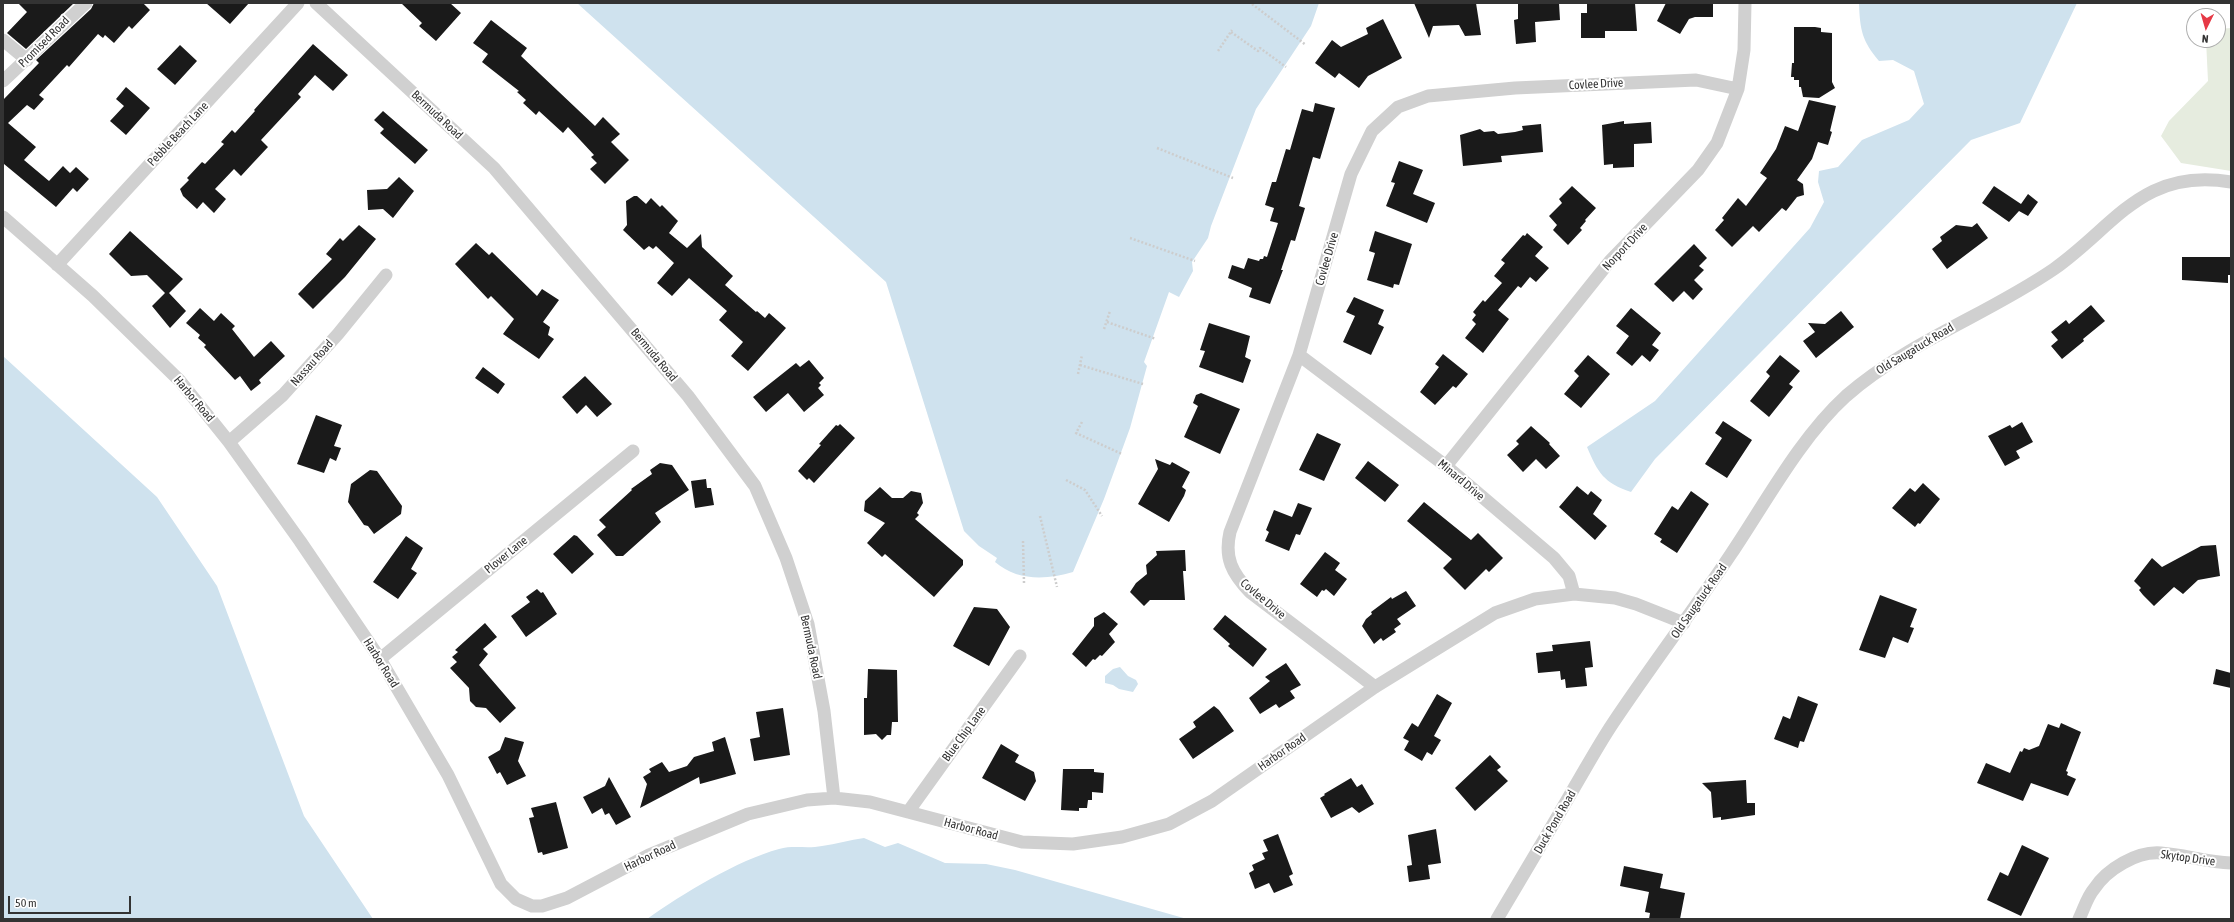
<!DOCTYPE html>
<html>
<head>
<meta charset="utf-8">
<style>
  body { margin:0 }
  #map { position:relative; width:2234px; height:922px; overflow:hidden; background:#fff; font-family:"Asap Condensed",sans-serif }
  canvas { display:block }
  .frame { position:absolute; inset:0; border:4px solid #333; pointer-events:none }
  .north { position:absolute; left:2186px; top:8px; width:40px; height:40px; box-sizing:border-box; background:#fff; border:1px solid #adadad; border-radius:50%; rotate:185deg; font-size:11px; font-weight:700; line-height:16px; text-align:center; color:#333 }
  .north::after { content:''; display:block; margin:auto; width:14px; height:18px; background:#e63946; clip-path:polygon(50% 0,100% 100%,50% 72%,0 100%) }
  .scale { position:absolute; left:8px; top:896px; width:123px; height:18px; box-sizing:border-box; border:2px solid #333; border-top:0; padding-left:5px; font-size:12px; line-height:14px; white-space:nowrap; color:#333; -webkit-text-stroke:3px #fff; paint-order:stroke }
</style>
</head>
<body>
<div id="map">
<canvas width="2234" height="922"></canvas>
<div class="frame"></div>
<div class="north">N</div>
<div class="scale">50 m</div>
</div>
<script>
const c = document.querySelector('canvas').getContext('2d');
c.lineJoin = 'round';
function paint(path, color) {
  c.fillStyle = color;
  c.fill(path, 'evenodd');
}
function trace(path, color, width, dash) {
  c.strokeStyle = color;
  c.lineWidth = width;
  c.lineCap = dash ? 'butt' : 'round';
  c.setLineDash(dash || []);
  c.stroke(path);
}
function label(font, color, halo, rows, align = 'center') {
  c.font = font + ' "Asap Condensed",sans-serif';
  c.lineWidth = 4;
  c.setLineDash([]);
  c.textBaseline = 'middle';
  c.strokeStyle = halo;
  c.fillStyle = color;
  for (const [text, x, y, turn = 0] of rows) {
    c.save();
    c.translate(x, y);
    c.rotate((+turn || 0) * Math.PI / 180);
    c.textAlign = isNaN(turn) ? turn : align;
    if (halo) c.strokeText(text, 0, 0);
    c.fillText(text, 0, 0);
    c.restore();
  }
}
const green = new Path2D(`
  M 2231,28 L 2231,171 L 2181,163 L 2161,136 L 2169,121 L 2208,81 L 2206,40 L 2218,40 L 2218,29 Z`);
const water = new Path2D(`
  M 577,3 L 1319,3 L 1311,26 L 1256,109 L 1211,226 L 1208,238 L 1192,262 L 1193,271 L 1179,297 L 1169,292 L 1144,362 L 1147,366 L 1130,428 L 1104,499 L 1073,572 C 1046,580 1017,581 995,562 L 997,558 L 979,546 L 964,531 L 886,282 Z
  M 1859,3 L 2077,3 L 2020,123 L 1971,140 L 1655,459 L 1631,492 C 1604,483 1598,473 1587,447 L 1655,401 L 1810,228 L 1824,202 L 1818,182 L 1819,171 L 1838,167 L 1862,140 L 1909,120 L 1924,104 L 1914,71 L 1893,60 L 1879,61 C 1862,41 1860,30 1859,3 Z
  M 3,356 L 157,497 L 217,586 L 304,816 L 373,919 L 3,919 Z
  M 1120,667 L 1128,676 L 1136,680 L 1138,684 L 1133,692 L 1119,689 L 1113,685 L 1105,683 L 1105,676 L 1113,669 Z
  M 864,838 L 885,847 L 898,843 L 945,863 L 986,864 L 1015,870 L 1187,919 L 647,919 C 682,894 738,860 779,849 C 793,845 808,849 822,846 C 836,844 850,840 864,838 Z`);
const building = new Path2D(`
  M 18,3 L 74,3 L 26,49 L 7,33 L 27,12 Z
  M 94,3 L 143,3 L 150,10 L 132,29 L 129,26 L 114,43 L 105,35 L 103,38 L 98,34 L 69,67 L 67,65 L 39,95 L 44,99 L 34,110 L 27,105 L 8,123 L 36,147 L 24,160 L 49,181 L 63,166 L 70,173 L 76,167 L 89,179 L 77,192 L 73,188 L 56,207 L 4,164 L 3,100 L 39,63 L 36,60 L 91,9 Z
  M 206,3 L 249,3 L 230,24 Z
  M 401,3 L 450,3 L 461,13 L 436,41 L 419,26 L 422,23 Z
  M 1414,3 L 1476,3 L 1481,35 L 1465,36 L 1459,25 L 1433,26 L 1429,38 Z
  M 1518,3 L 1559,3 L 1560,20 L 1535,22 L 1536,42 L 1516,44 L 1514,20 L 1518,19 Z
  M 1587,3 L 1635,3 L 1637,31 L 1605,31 L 1605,38 L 1581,38 L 1581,13 L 1587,13 Z
  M 1666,3 L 1713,3 L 1713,17 L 1695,17 L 1689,19 L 1680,34 L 1657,21 Z
  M 1383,19 L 1402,58 L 1368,76 L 1359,88 L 1339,73 L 1335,78 L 1315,63 L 1332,40 L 1341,47 L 1368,34 L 1366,28 Z
  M 491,20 L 527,48 L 521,56 L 595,126 L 603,117 L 620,134 L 611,142 L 629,160 L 605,184 L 590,169 L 597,163 L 591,157 L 594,155 L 568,127 L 563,133 L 539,111 L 536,115 L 523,103 L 526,100 L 517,92 L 519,91 L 482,62 L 488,54 L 473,43 Z
  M 1794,27 L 1815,27 L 1821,28 L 1821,32 L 1832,33 L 1832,82 L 1835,88 L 1819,98 L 1803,97 L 1801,87 L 1799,87 L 1799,80 L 1794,80 L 1794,77 L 1791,77 L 1792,63 L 1794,63 Z
  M 313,44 L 348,75 L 333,91 L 315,75 L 298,94 L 301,97 L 261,140 L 268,147 L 253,163 L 241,176 L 234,169 L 215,189 L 226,199 L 214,213 L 203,202 L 197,209 L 183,196 L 180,189 L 189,180 L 187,178 L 202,162 L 205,164 L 224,144 L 221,142 L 232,130 L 235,133 L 255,111 L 254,110 Z
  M 180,45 L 197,61 L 175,85 L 157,69 Z
  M 126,87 L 150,108 L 126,135 L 110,121 L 124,106 L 116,99 Z
  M 1809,100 L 1836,106 L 1830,131 L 1832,132 L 1828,145 L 1818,142 L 1812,159 L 1797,180 L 1803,184 L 1804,195 L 1797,197 L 1786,211 L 1782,208 L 1759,232 L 1753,226 L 1732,247 L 1715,230 L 1724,220 L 1722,218 L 1738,198 L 1746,206 L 1767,178 L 1760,173 L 1776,149 L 1785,126 L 1798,131 Z
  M 1315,103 L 1335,108 L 1320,159 L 1313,157 L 1299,206 L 1305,208 L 1295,241 L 1291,240 L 1281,270 L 1283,270 L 1270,304 L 1249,297 L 1252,288 L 1228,278 L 1232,265 L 1244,269 L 1248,258 L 1259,261 L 1260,259 L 1263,259 L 1264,256 L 1267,257 L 1278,223 L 1270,221 L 1274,208 L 1265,205 L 1272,182 L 1276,182 L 1286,149 L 1290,150 L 1302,109 L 1313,112 Z
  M 383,111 L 428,150 L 415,164 L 380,133 L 384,129 L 374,120 Z
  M 1624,121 L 1624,124 L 1651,122 L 1652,143 L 1634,144 L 1634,167 L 1613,168 L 1613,164 L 1604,165 L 1602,125 Z
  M 1541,124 L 1543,152 L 1501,156 L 1502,162 L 1463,166 L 1460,135 L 1480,129 L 1484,132 L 1494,131 L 1498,134 L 1515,132 L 1523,130 L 1522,126 Z
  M 1399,161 L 1423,170 L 1413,194 L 1435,203 L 1427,223 L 1386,206 L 1395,183 L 1391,182 Z
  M 399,177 L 414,191 L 393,218 L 383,209 L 368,210 L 367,190 L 387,189 Z
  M 1572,186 L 1596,208 L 1585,220 L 1586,221 L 1580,228 L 1582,230 L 1568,245 L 1553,230 L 1557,225 L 1549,216 L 1562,203 L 1559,199 Z
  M 1994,186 L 2021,204 L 2028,194 L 2038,202 L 2028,216 L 2019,211 L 2009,222 L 1982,203 Z
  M 634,196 L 637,196 L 646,204 L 651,198 L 660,207 L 662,205 L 678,221 L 669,233 L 687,248 L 701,234 L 702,247 L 733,276 L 725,285 L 756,312 L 757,311 L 765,318 L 769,313 L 786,328 L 748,371 L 731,356 L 743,342 L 719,320 L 727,311 L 689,278 L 672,296 L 657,283 L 674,263 L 656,246 L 653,249 L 649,246 L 644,250 L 623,230 L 627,225 L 626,201 Z
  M 1977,223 L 1988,238 L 1947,269 L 1932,249 L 1942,241 L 1940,237 L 1956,225 L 1972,227 Z
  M 359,225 L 376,239 L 345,277 L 313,309 L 298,294 L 332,259 L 326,254 L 340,238 L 343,241 Z
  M 130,231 L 183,279 L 169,293 L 186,311 L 170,328 L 152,306 L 165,293 L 147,275 L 131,276 L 109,254 Z
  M 1375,231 L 1412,244 L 1399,285 L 1394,284 L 1393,288 L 1367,280 L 1375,253 L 1369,251 Z
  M 1527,233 L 1543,247 L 1535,256 L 1549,268 L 1536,282 L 1530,277 L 1521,288 L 1518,286 L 1498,310 L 1509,319 L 1483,353 L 1465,338 L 1476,324 L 1472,320 L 1476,315 L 1473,312 L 1483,300 L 1485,302 L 1502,283 L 1494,276 L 1505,263 L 1501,260 L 1523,235 L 1525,236 Z
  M 476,243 L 489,255 L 492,252 L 537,296 L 542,289 L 559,300 L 543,322 L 550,327 L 548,335 L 554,339 L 539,359 L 503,334 L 514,319 L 491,296 L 488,299 L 455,264 Z
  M 1694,244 L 1707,258 L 1699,266 L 1704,270 L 1694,280 L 1703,289 L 1693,300 L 1684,291 L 1673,302 L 1654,284 Z
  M 2182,257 L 2231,257 L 2231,275 L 2228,275 L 2228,283 L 2182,280 Z
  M 1354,297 L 1384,310 L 1378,324 L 1384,327 L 1371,355 L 1343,342 L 1355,316 L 1346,312 Z
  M 2091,305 L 2105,321 L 2083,339 L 2084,341 L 2062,359 L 2051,346 L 2058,340 L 2051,332 L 2066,320 L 2069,324 Z
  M 200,308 L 214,321 L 221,313 L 235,326 L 232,329 L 254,357 L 271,341 L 285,356 L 259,380 L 261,383 L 251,391 L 240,376 L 235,380 L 204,347 L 206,345 L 198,338 L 200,335 L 186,323 Z
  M 1631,308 L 1661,333 L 1652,345 L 1659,350 L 1650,362 L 1642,355 L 1632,366 L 1616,353 L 1629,336 L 1616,326 Z
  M 1841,311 L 1854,327 L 1816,358 L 1803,341 L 1815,332 L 1808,323 L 1825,324 Z
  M 1209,323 L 1250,336 L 1245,357 L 1251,360 L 1243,383 L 1199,367 L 1205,351 L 1200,350 Z
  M 1443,354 L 1468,374 L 1456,388 L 1453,386 L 1435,405 L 1420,392 L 1439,367 L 1435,364 Z
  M 1588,355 L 1610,374 L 1581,408 L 1564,394 L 1579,376 L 1574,371 Z
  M 1780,355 L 1800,371 L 1789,384 L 1793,387 L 1769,417 L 1750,401 L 1770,376 L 1766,372 Z
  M 809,360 L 824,378 L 819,383 L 821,385 L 818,388 L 824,395 L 804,412 L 788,393 L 766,412 L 753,397 L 796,363 L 800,367 Z
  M 483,367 L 505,384 L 498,394 L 475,378 Z
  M 585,376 L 612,404 L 597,417 L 586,405 L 577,414 L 562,397 Z
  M 1201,393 L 1240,409 L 1220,454 L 1184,437 L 1198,406 L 1193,403 L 1196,395 Z
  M 316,415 L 342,425 L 334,446 L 341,448 L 336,461 L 330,458 L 324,473 L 297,464 Z
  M 1723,421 L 1752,440 L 1727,478 L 1705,464 L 1722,438 L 1715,433 Z
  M 2022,422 L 2033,442 L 2016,451 L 2020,458 L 2005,466 L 1988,436 L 2010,425 L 2012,428 Z
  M 840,424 L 855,438 L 814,483 L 809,478 L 807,480 L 798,471 L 821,445 L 819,444 L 836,425 L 838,426 Z
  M 1531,426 L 1550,443 L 1549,444 L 1560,456 L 1546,469 L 1536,459 L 1523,472 L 1507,455 L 1519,444 L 1516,441 Z
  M 1317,433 L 1341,444 L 1324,481 L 1299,470 Z
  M 1155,459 L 1170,465 L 1172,462 L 1190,472 L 1182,487 L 1186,490 L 1184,496 L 1169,522 L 1138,504 L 1158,469 Z
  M 1368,461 L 1399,485 L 1385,502 L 1355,478 Z
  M 660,463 L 672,465 L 689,490 L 655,513 L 661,522 L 623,556 L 616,556 L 597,535 L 606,527 L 599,520 L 632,490 L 631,489 L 652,474 L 650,470 Z
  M 370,470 L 377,471 L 402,506 L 401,514 L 374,534 L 368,526 L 364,525 L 348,502 L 351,484 Z
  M 706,479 L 707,488 L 711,488 L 714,505 L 695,508 L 691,481 Z
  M 1923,483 L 1940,499 L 1920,524 L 1918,523 L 1915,527 L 1892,508 L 1910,488 L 1915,492 Z
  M 1577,486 L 1588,495 L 1591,491 L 1602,500 L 1593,514 L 1607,526 L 1595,540 L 1559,507 Z
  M 880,487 L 892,498 L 903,498 L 911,491 L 921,493 L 923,503 L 917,513 L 919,515 L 915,519 L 963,560 L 963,565 L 934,597 L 885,554 L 882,557 L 867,543 L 885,523 L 864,511 L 865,501 Z
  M 1691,491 L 1709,504 L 1677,553 L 1660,542 L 1662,539 L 1654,534 L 1672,506 L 1678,510 Z
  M 1424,502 L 1471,540 L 1478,533 L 1503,558 L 1489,572 L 1486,569 L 1465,590 L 1443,568 L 1452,559 L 1407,521 Z
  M 1298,503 L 1312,508 L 1300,535 L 1296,534 L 1289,551 L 1265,541 L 1269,532 L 1266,530 L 1274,510 L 1292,517 Z
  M 574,535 L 577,536 L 594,554 L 572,574 L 553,554 Z
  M 406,536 L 423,548 L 411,569 L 417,573 L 398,599 L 373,582 Z
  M 2216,545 L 2220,576 L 2198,580 L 2183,594 L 2174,587 L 2154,606 L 2143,595 L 2139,590 L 2141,588 L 2134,581 L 2152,558 L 2162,567 L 2201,546 Z
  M 1185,550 L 1186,571 L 1183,571 L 1185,600 L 1150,600 L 1144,606 L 1130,592 L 1136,583 L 1147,574 L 1146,565 L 1157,555 L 1156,551 Z
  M 1325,552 L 1340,563 L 1335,570 L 1347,579 L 1334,596 L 1326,589 L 1324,591 L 1322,590 L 1317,597 L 1300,584 Z
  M 537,589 L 541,593 L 543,592 L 557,614 L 526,637 L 511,616 L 530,602 L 526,597 Z
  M 1406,591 L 1416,606 L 1397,619 L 1401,624 L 1394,629 L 1396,632 L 1383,641 L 1381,638 L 1374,644 L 1362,626 L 1366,619 L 1372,614 L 1371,612 L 1391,597 L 1392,599 Z
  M 1880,595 L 1917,609 L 1910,627 L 1914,628 L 1908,643 L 1893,637 L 1885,658 L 1859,650 Z
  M 974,607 L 997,609 L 1010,627 L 989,666 L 953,646 Z
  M 1104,612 L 1118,624 L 1109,634 L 1115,642 L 1102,656 L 1100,655 L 1095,660 L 1093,659 L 1086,667 L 1072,654 L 1094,626 L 1094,618 Z
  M 1225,615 L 1267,649 L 1253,667 L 1228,646 L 1230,644 L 1213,629 Z
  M 485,623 L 497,637 L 483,649 L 488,654 L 479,665 L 516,708 L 500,723 L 486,708 L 476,707 L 470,701 L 469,688 L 450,668 L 457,662 L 452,657 L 458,652 L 455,650 Z
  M 1590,641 L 1593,667 L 1585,668 L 1587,686 L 1566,688 L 1565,679 L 1561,680 L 1560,671 L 1538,673 L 1536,653 L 1553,651 L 1552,645 Z
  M 1286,663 L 1301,685 L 1290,691 L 1295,698 L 1279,708 L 1276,704 L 1260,714 L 1249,698 L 1270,681 L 1265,677 Z
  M 868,669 L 897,670 L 898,722 L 892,722 L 891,735 L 887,735 L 882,740 L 876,734 L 864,735 L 864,698 L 867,698 Z
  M 2216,669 L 2231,673 L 2231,688 L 2213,684 Z
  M 1437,694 L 1452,703 L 1434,736 L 1441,740 L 1432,755 L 1427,752 L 1422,761 L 1404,750 L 1409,741 L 1403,738 L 1412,723 L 1418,727 Z
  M 1798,696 L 1818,704 L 1804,742 L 1800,741 L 1798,748 L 1774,739 L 1783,716 L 1790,719 Z
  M 1214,706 L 1219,710 L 1234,731 L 1193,759 L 1179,739 L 1196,727 L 1193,722 Z
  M 783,708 L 790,755 L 754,761 L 750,739 L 760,737 L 756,712 Z
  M 2061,723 L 2081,732 L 2066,771 L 2068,772 L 2067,775 L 2076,779 L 2068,796 L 2031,783 L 2023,801 L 1977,783 L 1986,763 L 2010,773 L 2020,751 L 2022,752 L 2024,748 L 2029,750 L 2039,746 L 2048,724 L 2059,728 Z
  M 505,737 L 524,742 L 518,761 L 526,776 L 507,785 L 500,772 L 497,774 L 488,757 L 500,750 Z
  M 725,737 L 736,774 L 700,784 L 699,777 L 640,808 L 647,784 L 643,777 L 651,772 L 649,769 L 662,762 L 669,772 L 687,766 L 694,757 L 714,751 L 712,742 Z
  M 1001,744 L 1019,755 L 1015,762 L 1034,772 L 1036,781 L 1025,801 L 982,778 Z
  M 1490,755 L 1501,767 L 1497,770 L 1508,781 L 1475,811 L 1455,788 Z
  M 1063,769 L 1094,769 L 1094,772 L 1104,773 L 1103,793 L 1092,792 L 1092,800 L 1088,800 L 1087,808 L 1079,808 L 1079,811 L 1061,810 Z
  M 609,777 L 631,817 L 616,825 L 609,813 L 605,815 L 602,808 L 592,814 L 583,797 L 605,786 Z
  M 1351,778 L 1357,787 L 1362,784 L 1374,804 L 1359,813 L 1352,807 L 1331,818 L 1320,798 L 1325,795 L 1324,794 Z
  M 1746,780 L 1747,803 L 1755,803 L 1755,815 L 1721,820 L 1721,817 L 1713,818 L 1711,792 L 1702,783 Z
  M 556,802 L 568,848 L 543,855 L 542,852 L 538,853 L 529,818 L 534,817 L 531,808 Z
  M 1436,829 L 1441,863 L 1428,865 L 1430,879 L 1409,882 L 1407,866 L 1412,865 L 1408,835 Z
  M 1278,834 L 1293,874 L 1289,876 L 1293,885 L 1274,893 L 1269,883 L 1255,889 L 1249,873 L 1254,870 L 1252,865 L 1265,859 L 1262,853 L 1268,851 L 1263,840 Z
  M 2022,845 L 2049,858 L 2021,916 L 1987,900 L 2000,872 L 2008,876 Z
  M 1624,866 L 1663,874 L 1660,888 L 1685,893 L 1680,919 L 1649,919 L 1650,913 L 1645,912 L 1649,892 L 1620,886 Z`);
const path = new Path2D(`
  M 1252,4 L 1306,45
  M 1231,32 L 1258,51 L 1260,48 L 1286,67
  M 1218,51 L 1232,30
  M 1157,148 L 1233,178
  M 1130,238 L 1195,261
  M 1107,322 L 1156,339
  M 1104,329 L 1110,311
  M 1080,365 L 1143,384
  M 1078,374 L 1082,355
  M 1082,422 L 1076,433 L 1122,454
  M 1066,480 L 1085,490 L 1102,516
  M 1040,516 L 1057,587
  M 1023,541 L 1024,583`);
const minor = new Path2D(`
  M 316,3 L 494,168 L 688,396 L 755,486 L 786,558 L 808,624 L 824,711 L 834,798
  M 3,40 L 27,60
  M 3,81 L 86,3
  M 3,217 L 93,296 L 180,381 L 229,442 L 300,541 L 380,659 L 448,775 L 501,884 L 516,899 L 532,906 L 542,906 L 567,898 L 649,855 L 748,814 L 807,800 L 834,798 L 870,802 L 1022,842 L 1073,844 L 1122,837 L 1169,824 L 1212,801 L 1375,687 L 1495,613 L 1535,599 L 1574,594
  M 57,265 L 298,3
  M 1299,355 L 1446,466 L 1554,558 L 1569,576 L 1574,594 L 1615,598 L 1636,604 L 1684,623
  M 229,442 L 283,395 L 338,334 L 386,275
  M 1446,466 L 1610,261 L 1698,170 L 1717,143 L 1738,89 L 1744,50 L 1745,3
  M 380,659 L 633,451
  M 1375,687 L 1250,592 C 1232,573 1224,558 1230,532 L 1299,355 L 1351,174 L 1372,131 L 1398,107 L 1428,96 L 1515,88 L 1696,80 L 1738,89
  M 908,812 L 1020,656
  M 1497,919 C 1523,875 1549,832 1574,788 C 1587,766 1599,744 1613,723 C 1651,666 1693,611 1731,554 C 1766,502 1800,438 1846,396 C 1908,342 1987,315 2054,269 C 2115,226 2143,167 2231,182
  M 2079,919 C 2084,909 2087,897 2094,889 C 2107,869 2137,851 2161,853 C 2185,855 2207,862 2231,863`);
const streetNames = [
  ["Promised Road",44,42,-45],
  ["Covlee Drive",1596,84,-3],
  ["Bermuda Road",437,115,43],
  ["Pebble Beach Lane",178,134,-47],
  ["Norport Drive",1625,247,-47],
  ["Covlee Drive",1327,259,-74],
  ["Old Saugatuck Road",1915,349,-31],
  ["Bermuda Road",654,355,50],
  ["Nassau Road",312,363,-48],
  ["Harbor Road",194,399,50],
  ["Minard Drive",1461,480,40],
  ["Plover Lane",506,555,-39],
  ["Covlee Drive",1263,599,40],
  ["Old Saugatuck Road",1699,601,-55],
  ["Bermuda Road",811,647,78],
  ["Harbor Road",381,663,58],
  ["Blue Chip Lane",964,734,-54],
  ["Harbor Road",1282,752,-35],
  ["Duck Pond Road",1555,822,-60],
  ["Harbor Road",971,829,15],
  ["Harbor Road",650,856,-25],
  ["Skytop Drive",2188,858,8]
];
paint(green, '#e6ecdf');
paint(water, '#cfe2ee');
paint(building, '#1a1a1a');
trace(path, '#cdcdcd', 2.5, [2, 2]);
trace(minor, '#d0d0d0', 13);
label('12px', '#333', '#fff', streetNames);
</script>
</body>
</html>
